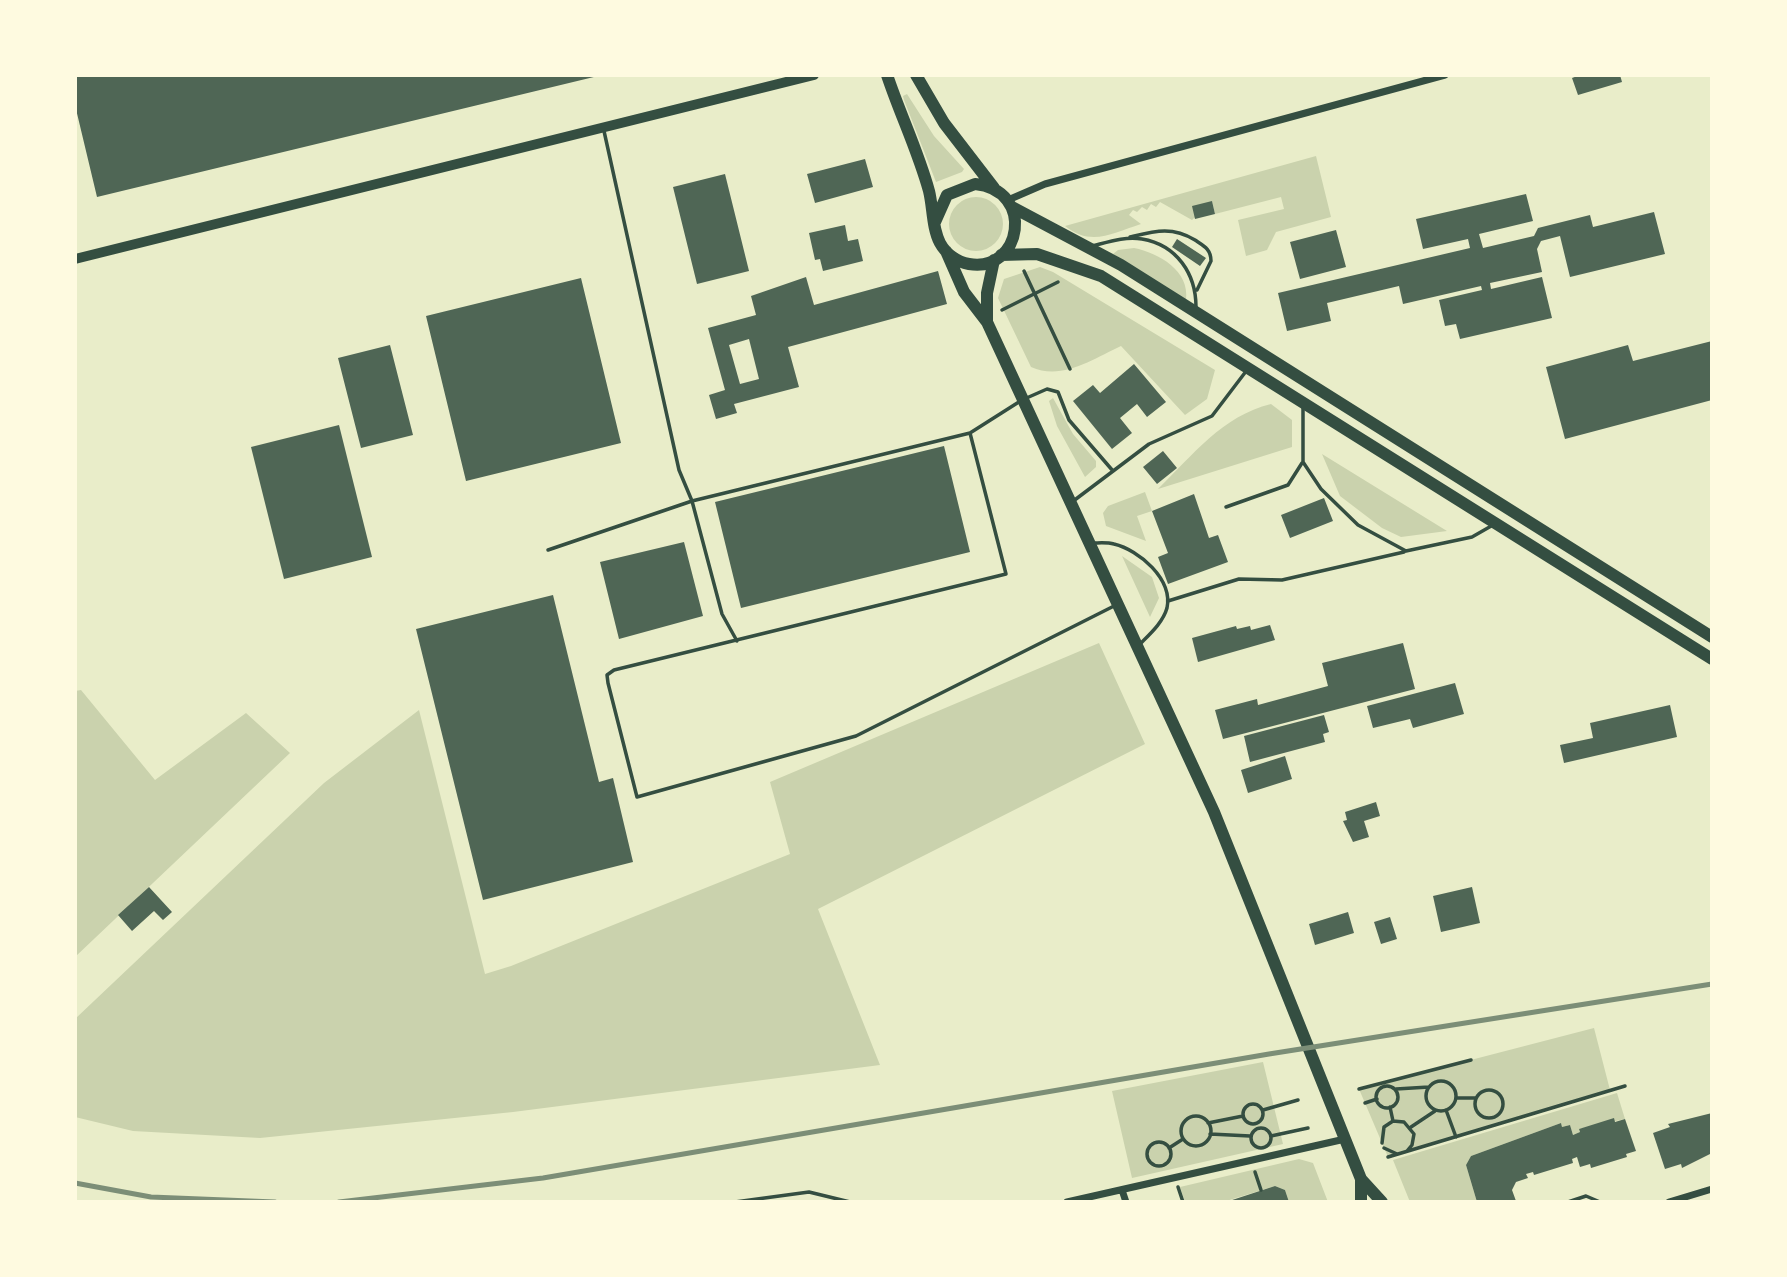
<!DOCTYPE html>
<html>
<head>
<meta charset="utf-8">
<style>
  body { margin:0 }
  #map { position:relative; width:1787px; height:1277px; overflow:hidden; background:#e9edc9; font-family:Raleway,sans-serif }
  canvas { display:block }
  .frame { position:absolute; inset:0; border:77px solid #fefae0; pointer-events:none }
</style>
</head>
<body>
<div id="map">
<canvas width="1787" height="1277"></canvas>
<div class="frame"></div>
</div>
<script>
const c = document.querySelector('canvas').getContext('2d');
c.lineJoin = 'round';
function paint(path, color) {
  c.fillStyle = color;
  c.fill(path, 'evenodd');
}
function trace(path, color, width, dash) {
  c.strokeStyle = color;
  c.lineWidth = width;
  c.lineCap = dash ? 'butt' : 'round';
  c.setLineDash(dash || []);
  c.stroke(path);
}
const green = new Path2D(`
  M 907,94 L 934,136 L 964,169 L 962,172 L 936,182 L 904,100 L 903,96 Z
  M 1316,156 L 1331,217 L 1276,232 L 1267,250 L 1246,256 L 1238,220 L 1284,209 L 1281,197 L 1215,214 L 1212,201 L 1192,220 L 1160,202 L 1156,207 L 1151,204 L 1147,210 L 1142,207 L 1137,212 L 1133,210 L 1129,215 L 1141,224 C 1113,233 1091,247 1065,226 Z
  M949 224a27 27 0 1 1 54 0a27 27 0 1 1-54 0Z
  M 1134,248 C 1159,253 1190,271 1186,300 L 1113,254 L 1118,250 Z
  M 1040,267 L 1053,272 L 1215,370 L 1207,399 L 1185,415 L 1121,346 C 1093,359 1062,381 1031,367 L 998,298 L 1004,279 Z
  M 1053,398 L 1073,434 L 1096,461 L 1096,467 L 1085,477 L 1057,426 L 1049,401 Z
  M 1271,404 L 1292,420 L 1292,447 L 1158,489 C 1193,455 1222,416 1271,404 Z
  M 1322,454 L 1447,531 L 1401,537 L 1382,528 L 1340,496 Z
  M 1145,492 L 1152,511 L 1137,516 L 1146,541 L 1106,526 L 1103,513 L 1108,506 Z
  M 1122,556 L 1152,577 L 1159,598 L 1150,617 Z
  M 1099,643 L 1145,744 L 818,909 L 880,1065 L 513,1112 L 260,1138 L 133,1131 L 75,1117 L 75,1019 L 324,783 L 419,710 L 485,974 L 511,966 L 790,854 L 770,782 Z
  M 81,690 L 155,780 L 246,713 L 290,753 L 75,957 L 75,691 Z
  M 1594,1028 L 1610,1090 L 1388,1157 L 1359,1089 Z
  M 1263,1062 L 1283,1144 L 1132,1178 L 1112,1091 Z
  M 1617,1093 L 1625,1119 L 1579,1129 L 1580,1132 L 1573,1135 L 1570,1125 L 1562,1127 L 1561,1123 L 1471,1156 L 1466,1165 L 1477,1202 L 1410,1202 L 1393,1160 Z
  M 1299,1159 L 1313,1163 L 1328,1202 L 1289,1202 L 1285,1190 L 1275,1186 L 1223,1202 L 1185,1202 L 1180,1187 Z`);
const building = new Path2D(`
  M 75,75 L 598,75 L 598,76 L 97,197 L 75,105 Z
  M 1580,75 L 1620,75 L 1622,82 L 1578,95 L 1572,78 Z
  M 865,159 L 873,187 L 815,203 L 807,174 Z
  M 725,174 L 749,271 L 697,284 L 673,187 Z
  M 1526,194 L 1533,221 L 1479,234 L 1483,248 L 1534,236 L 1538,228 L 1590,215 L 1593,227 L 1654,212 L 1665,254 L 1570,277 L 1560,236 L 1541,241 L 1537,249 L 1542,272 L 1490,283 L 1491,289 L 1542,277 L 1552,318 L 1460,339 L 1456,324 L 1445,326 L 1439,300 L 1482,290 L 1481,286 L 1403,304 L 1399,286 L 1327,303 L 1331,321 L 1287,331 L 1278,293 L 1470,248 L 1468,239 L 1423,249 L 1416,219 Z
  M 1212,201 L 1215,214 L 1195,219 L 1192,206 Z
  M 845,225 L 848,241 L 858,239 L 863,261 L 823,271 L 820,259 L 815,260 L 809,233 Z
  M 1336,230 L 1346,267 L 1300,279 L 1290,242 Z
  M 1177,239 L 1206,258 L 1200,266 L 1172,247 Z
  M 938,271 L 947,304 L 788,347 L 799,387 L 734,404 L 737,413 L 716,419 L 709,395 L 725,390 L 708,328 L 756,315 L 751,296 L 806,277 L 814,305 ZM 749,339 L 759,379 L 740,384 L 729,345 Z
  M 581,278 L 621,443 L 466,481 L 426,316 Z
  M 1712,341 L 1712,400 L 1565,439 L 1546,367 L 1628,345 L 1633,361 Z
  M 390,345 L 413,435 L 361,448 L 338,358 Z
  M 1134,364 L 1166,402 L 1147,417 L 1137,404 L 1120,418 L 1132,433 L 1112,449 L 1073,401 L 1093,385 L 1100,393 Z
  M 339,425 L 372,557 L 284,579 L 251,447 Z
  M 944,446 L 970,552 L 741,608 L 715,502 Z
  M 1163,451 L 1177,468 L 1157,484 L 1143,467 Z
  M 1194,494 L 1209,538 L 1218,535 L 1228,562 L 1168,584 L 1158,557 L 1168,553 L 1152,511 Z
  M 1324,498 L 1333,521 L 1290,538 L 1281,515 Z
  M 684,542 L 703,616 L 619,639 L 600,562 Z
  M 553,595 L 599,782 L 613,778 L 633,862 L 483,900 L 416,629 Z
  M 1270,625 L 1275,640 L 1198,662 L 1192,638 L 1236,626 L 1237,629 L 1250,626 L 1251,630 Z
  M 1403,643 L 1415,689 L 1223,739 L 1215,710 L 1257,699 L 1258,705 L 1328,686 L 1322,663 Z
  M 1455,683 L 1464,714 L 1413,728 L 1410,719 L 1373,728 L 1367,706 Z
  M 1670,705 L 1677,737 L 1564,763 L 1560,745 L 1593,738 L 1590,723 Z
  M 1324,715 L 1329,732 L 1323,734 L 1325,742 L 1250,762 L 1244,736 Z
  M 1285,756 L 1292,779 L 1248,793 L 1241,770 Z
  M 1376,802 L 1380,816 L 1364,821 L 1369,837 L 1353,842 L 1343,821 L 1347,820 L 1345,812 Z
  M 149,887 L 172,912 L 163,920 L 154,911 L 132,931 L 118,915 Z
  M 1472,887 L 1480,923 L 1441,932 L 1433,896 Z
  M 1348,912 L 1354,933 L 1315,945 L 1309,924 Z
  M 1390,917 L 1397,939 L 1381,944 L 1374,922 Z
  M 1712,1113 L 1712,1153 L 1682,1168 L 1681,1164 L 1665,1169 L 1653,1133 L 1670,1127 L 1668,1124 Z
  M 1614,1118 L 1615,1122 L 1625,1119 L 1636,1151 L 1626,1154 L 1627,1157 L 1591,1168 L 1590,1164 L 1580,1167 L 1577,1157 L 1572,1159 L 1573,1163 L 1534,1175 L 1533,1172 L 1526,1174 L 1528,1178 L 1516,1182 L 1512,1190 L 1516,1201 L 1477,1202 L 1466,1165 L 1471,1156 L 1561,1123 L 1562,1127 L 1570,1125 L 1573,1135 L 1580,1132 L 1579,1129 Z
  M 1275,1186 L 1285,1190 L 1289,1202 L 1226,1202 Z`);
const path = new Path2D(`
  M 1024,271 L 1070,369
  M 1002,310 L 1058,282
  M1426 1096a15 15 0 1 1 30 0a15 15 0 1 1-30 0Z
  M1376 1097a11 11 0 1 1 22 0a11 11 0 1 1-22 0Z
  M 1359,1089 L 1471,1060
  M 1396,1089 L 1429,1087
  M1475 1104a14 14 0 1 1 28 0a14 14 0 1 1-28 0Z
  M 1456,1098 L 1475,1098
  M 1365,1103 L 1377,1099
  M1243 1114a10 10 0 1 1 20 0a10 10 0 1 1-20 0Z
  M 1390,1107 L 1393,1121
  M 1263,1110 L 1298,1100
  M 1446,1110 L 1456,1137
  M1181 1131a15 15 0 1 1 30 0a15 15 0 1 1-30 0Z
  M 1208,1123 L 1243,1116
  M 1411,1127 L 1435,1111
  M1251 1138a10 10 0 1 1 20 0a10 10 0 1 1-20 0Z
  M 1210,1134 L 1250,1136
  M 1271,1136 L 1308,1128
  M1147 1154a12 12 0 1 1 24 0a12 12 0 1 1-24 0Z
  M 1382,1143 L 1384,1127 L 1393,1121 L 1404,1122 L 1414,1134 L 1412,1145 L 1407,1151
  M 1169,1148 L 1183,1139
  M 1384,1148 L 1397,1154
  M 1388,1157 L 1625,1086
  M 1255,1172 L 1261,1190
  M 1178,1187 L 1183,1202
  M 735,1202 L 809,1192 L 850,1202`);
const service = new Path2D(`
  M 1130,237 C 1155,231 1172,226 1195,240 C 1204,246 1211,249 1211,261 L 1197,290
  M 1092,246 C 1108,242 1125,236 1142,239 C 1177,245 1196,274 1196,307
  M 1303,407 L 1303,462 L 1321,489 L 1358,525 L 1406,551 L 1472,537 L 1493,525
  M 970,433 L 1006,574 L 614,670 L 607,675 L 608,683 L 637,797 L 856,736 L 1116,605
  M 1072,502 L 1149,444 L 1212,416 L 1247,370
  M 1226,507 L 1288,485 L 1302,463
  M 1092,543 C 1099,543 1107,542 1114,544 C 1139,550 1173,579 1167,608 C 1163,622 1151,633 1141,643
  M 548,550 L 692,501 L 679,470 L 604,131
  M 1168,601 L 1239,579 L 1282,580 L 1404,552
  M 737,641 L 722,614 L 692,501 L 970,433 L 1022,400 L 1047,389 L 1058,392 L 1069,420 L 1113,471
  M 1568,1202 L 1586,1196 L 1600,1202`);
const minor = new Path2D(`
  M 1008,200 L 1045,184 L 1445,75
  M 1122,1190 L 1126,1202
  M 1067,1202 L 1345,1139
  M 1669,1202 L 1712,1189`);
const secondary = new Path2D(`
  M 75,259 L 814,75`);
const primary = new Path2D(`
  M 887,75 C 900,114 918,151 929,191 C 933,207 932,228 940,243 C 946,254 957,262 969,264 C 1022,273 1036,190 975,184 L 947,195 L 935,222
  M 916,75 L 944,123 L 994,188
  M 1012,207 L 1121,265 L 1712,637
  M 946,251 L 964,292 L 987,322 L 1214,812 L 1361,1179 L 1361,1202
  M 1001,255 L 1037,254 L 1101,276 L 1712,659
  M 987,322 L 987,293 L 994,260
  M 1361,1179 L 1382,1202`);
const rail = new Path2D(`
  M 75,1183 L 151,1197 L 275,1202
  M 339,1202 L 543,1178 L 1269,1054 L 1712,984`);
paint(green, '#cad2ad');
paint(building, '#4f6655');
trace(path, '#344e41', 3.5);
trace(service, '#344e41', 3.5);
trace(minor, '#344e41', 7);
trace(secondary, '#344e41', 10);
trace(primary, '#344e41', 12);
trace(rail, '#7c8e77', 5);
</script>
</body>
</html>
